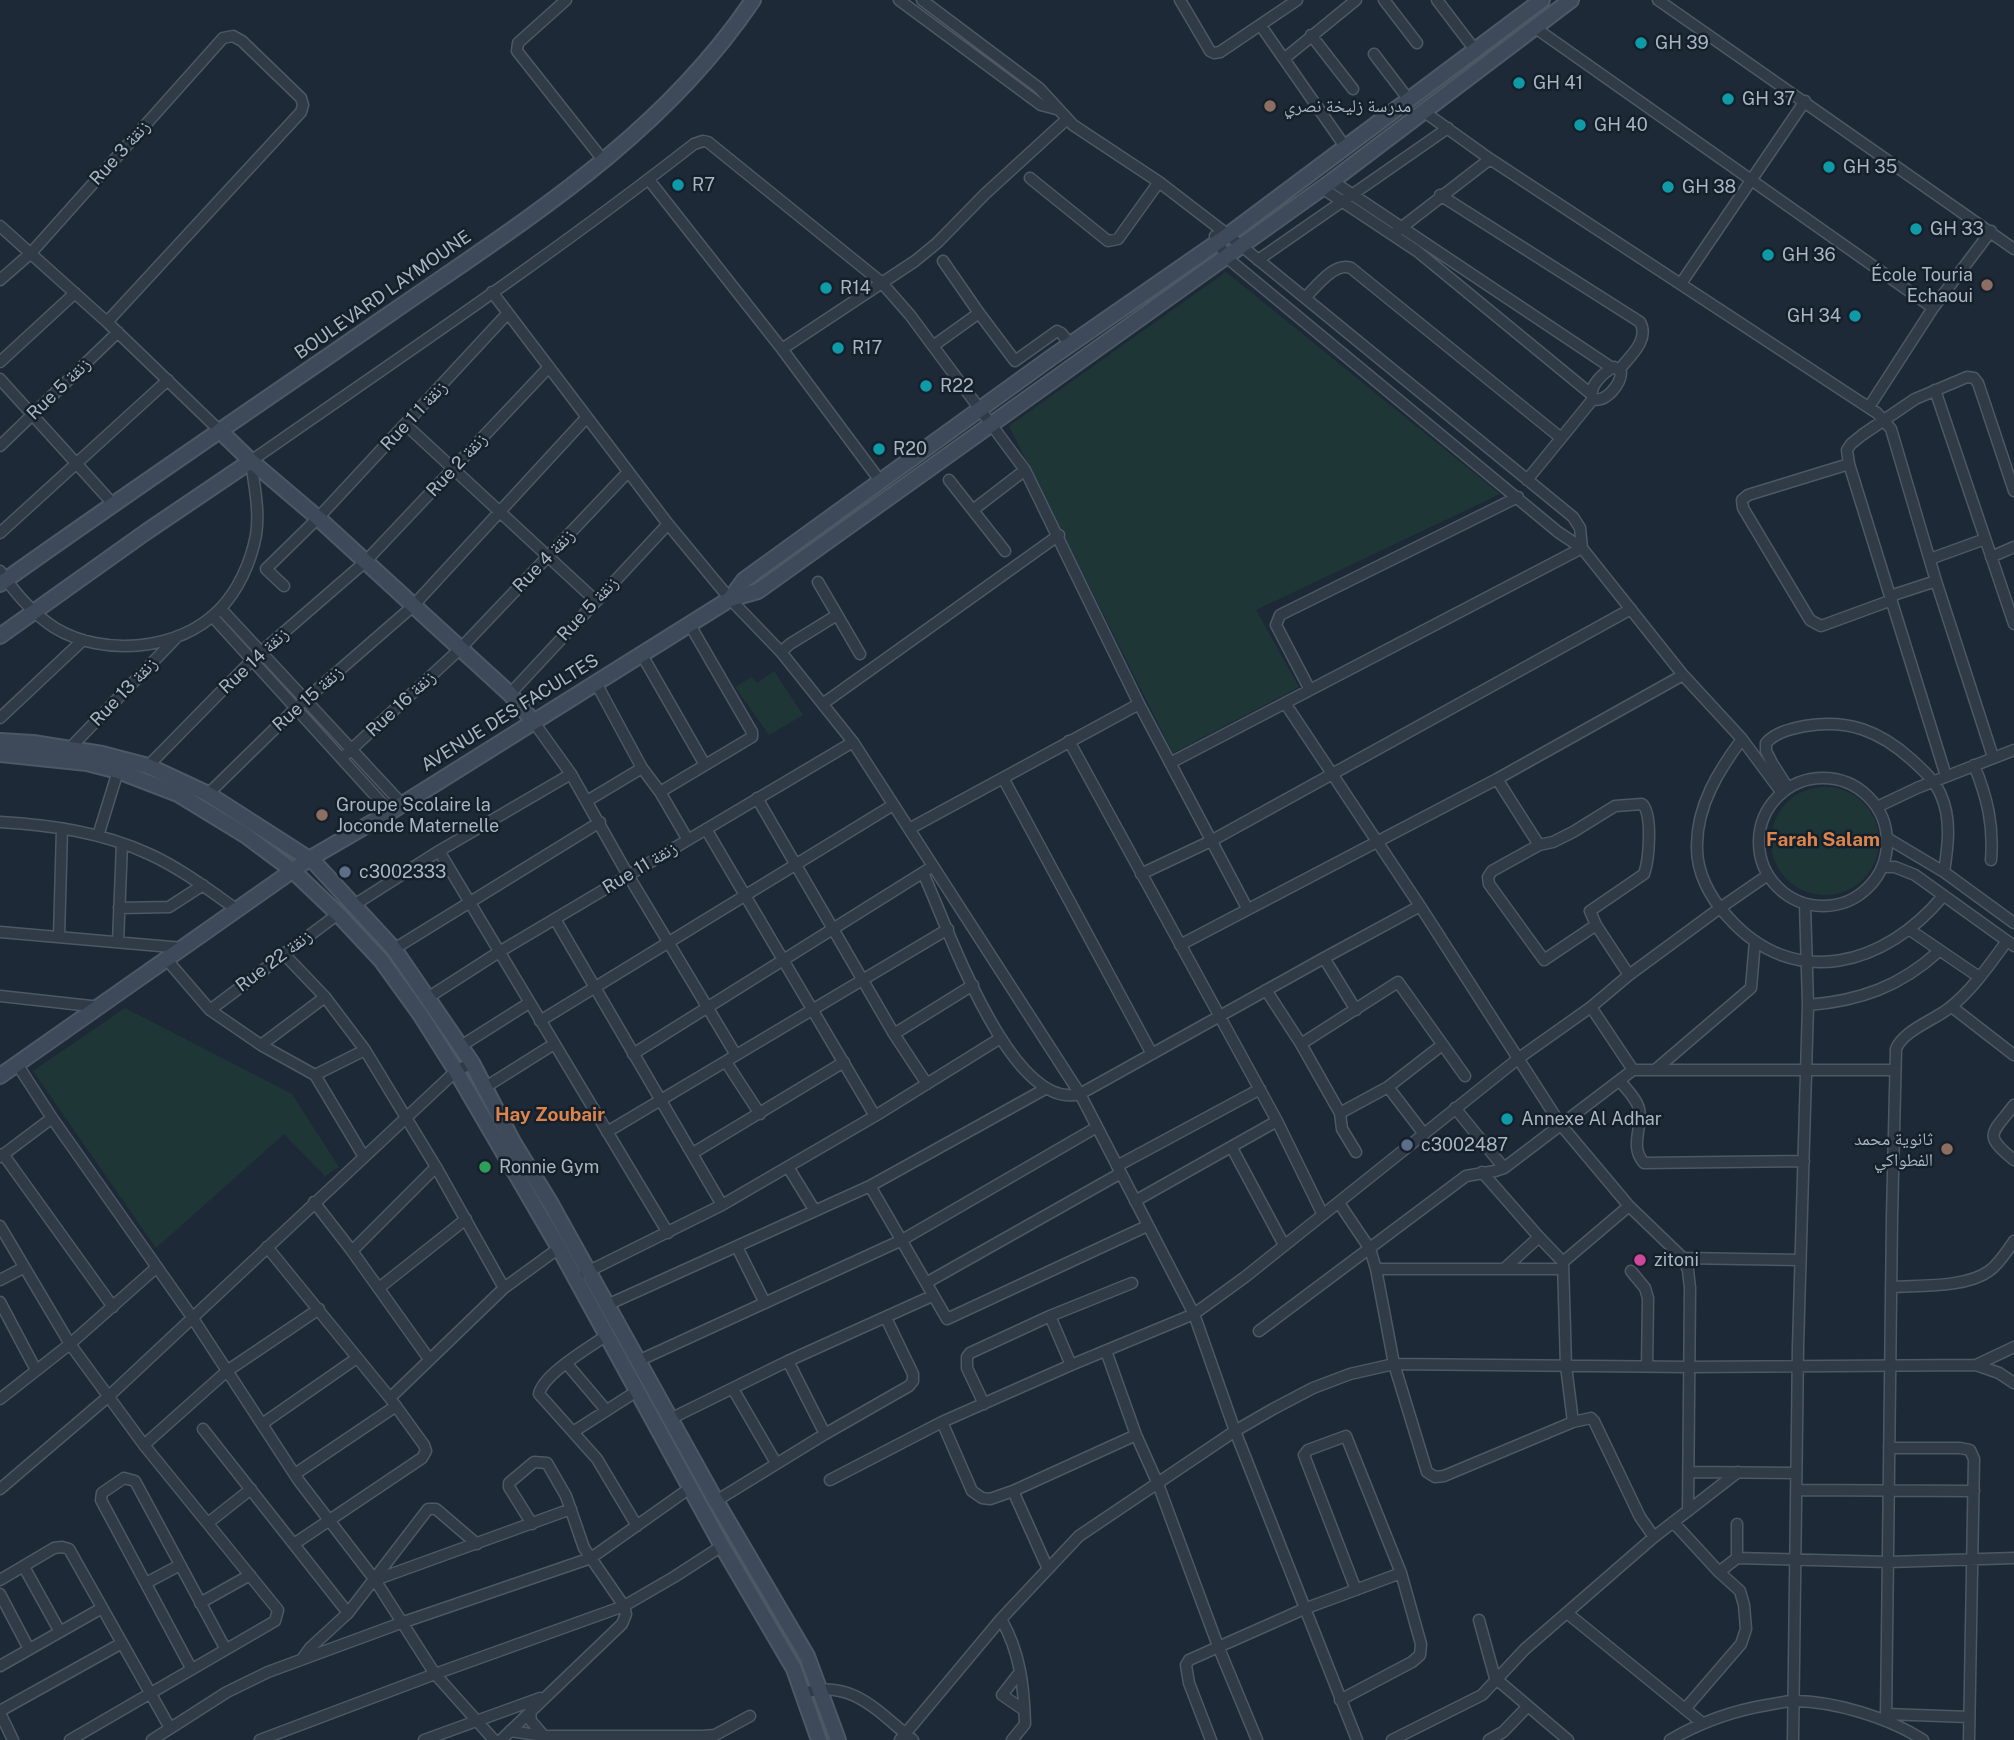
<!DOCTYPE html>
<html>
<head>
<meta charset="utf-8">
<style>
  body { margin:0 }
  canvas { display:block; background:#1d2936 }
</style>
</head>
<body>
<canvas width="2014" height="1740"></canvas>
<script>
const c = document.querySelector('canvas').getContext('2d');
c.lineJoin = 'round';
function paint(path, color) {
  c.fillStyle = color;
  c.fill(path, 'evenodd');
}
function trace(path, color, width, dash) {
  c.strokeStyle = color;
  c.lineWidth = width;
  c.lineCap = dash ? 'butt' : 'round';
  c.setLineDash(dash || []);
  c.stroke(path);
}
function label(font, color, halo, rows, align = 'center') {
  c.font = font + ' "Public Sans","Noto Naskh Arabic",sans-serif';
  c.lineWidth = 5;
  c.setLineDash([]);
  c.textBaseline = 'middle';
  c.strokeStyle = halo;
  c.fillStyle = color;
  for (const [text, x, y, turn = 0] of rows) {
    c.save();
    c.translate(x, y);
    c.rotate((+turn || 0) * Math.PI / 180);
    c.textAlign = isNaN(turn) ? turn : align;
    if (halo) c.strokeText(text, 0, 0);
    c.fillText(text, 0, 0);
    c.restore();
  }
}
const green = new Path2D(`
  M 1226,272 L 1500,494 L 1256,610 L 1299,687 L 1173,753 L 1009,426 Z
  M 774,671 L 803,715 L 769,735 L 735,687 L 752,677 L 757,683 Z
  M1771 841a54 54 0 1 1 108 0a54 54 0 1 1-108 0Z
  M 125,1008 L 292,1094 L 339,1167 L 325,1176 L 284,1134 L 156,1248 L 33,1071 Z`);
const street = new Path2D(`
  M 566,0 L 518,43 L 517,51 L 603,160
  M 899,0 L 1041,105 L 1056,109
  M 922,0 L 1039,88 L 1073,125 L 1159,182 L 1228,235 L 1573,517 L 1580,528 L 1582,548
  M 1180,0 L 1210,51 L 1214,53 L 1220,52 L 1297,0
  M 1384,0 L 1417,43
  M 1437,0 L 1475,50
  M 1658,0 L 2014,249
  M 1261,26 L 1346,148
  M 1534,27 L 1933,308
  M 1311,35 L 1353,89
  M 1374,54 L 1409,100
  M 1285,58 L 1356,0
  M 1423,111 L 1490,159 L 1877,413 L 1891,429 L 1936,581 L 1993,757
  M 1030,178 L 1108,241 L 1118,239 L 1159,182
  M 649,180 L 782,349 L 881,482
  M 1332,181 L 1612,368
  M 1322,188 L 1417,251 L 1591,394
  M 1440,195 L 1640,322 C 1650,340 1630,356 1619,370
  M 0,226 L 107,322 L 220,431
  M 1397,231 L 1490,159
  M 1215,236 L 1226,257 L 1558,532 L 1582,548 L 1683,675 L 1742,739 L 1782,793
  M 1258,260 L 1448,128
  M 943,261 L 979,313
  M 0,280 L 31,253 L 223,38 L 233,36 L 242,41 L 301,98 L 303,105 L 301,112 L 107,322
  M 1682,282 L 1805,101
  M 492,292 L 668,524 L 730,599 L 781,652 L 853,742 L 1080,1094 L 1194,1314 L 1235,1431 L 1357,1740
  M 1305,298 C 1316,287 1334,262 1351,268 L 1561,438
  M 933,346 L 979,313 L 1015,361 L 1057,331 L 1061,333 L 1071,345
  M 782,349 L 915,261 L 937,243 L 985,194 L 1067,119
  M 0,362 L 75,293
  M 1614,367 L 1621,372 C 1621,384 1606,403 1593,399 C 1587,387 1604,372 1614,367 Z
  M 0,379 L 114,505
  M 1935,390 L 2014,624
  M 1869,407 L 1933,308 L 1991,231
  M 406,425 L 595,600
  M 0,446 L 118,332
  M 1849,464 L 1748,495 L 1742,500 L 1743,508 L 1810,620 L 1821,626 L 1892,600
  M 949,480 L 1005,551
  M 1527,480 L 1593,399
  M 973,510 L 1025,470
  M 0,533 L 168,380
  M 1991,557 L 2014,547
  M 1930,559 L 1985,539
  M 0,571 C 15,593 33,614 55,628 C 103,657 179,651 219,610 C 238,591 251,562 256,535 C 260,511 254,485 251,461 C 400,357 551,256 694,144 L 703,141 L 708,142 L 881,282 L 910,315 L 1025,470 L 1139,704 L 1247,908
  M 818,582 L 860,654
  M 284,586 L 266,569 L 318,518 L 508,313
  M 1890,596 L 1936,581
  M 221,609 L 402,804
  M 212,616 L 390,812
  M 781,652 L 790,644 L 837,615
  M 642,655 L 705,765
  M 596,683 L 642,768 L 660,792 L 688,840
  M 1310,690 L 1276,625 L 1280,615 L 1518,497
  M 510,694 L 668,524
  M 824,703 L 1059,535
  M 1285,703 L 1420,906 L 1561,1125 L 1629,1206 L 1683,1258 L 1688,1270 L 1690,1288 L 1688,1511
  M 0,718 L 83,640
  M 533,721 L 571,774 L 628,875 L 736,1055
  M 1742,739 C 1719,770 1697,805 1697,845 C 1696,872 1710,898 1728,917 C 1794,992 1886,965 1943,896
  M 1069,741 L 1277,1121 L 1323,1215
  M 70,748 L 177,637
  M 342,758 L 460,649 L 628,472
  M 1170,763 L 1582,548
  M 1974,765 C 1987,797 1994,825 1991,860
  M 148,766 L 253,659 L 365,562 L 549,367
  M 1946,776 L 1849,464 L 1847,450 L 1851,444 L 1862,435 L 1915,399 L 1967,377 L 1974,378 L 1978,383 L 2014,491
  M 1003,778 L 1152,1054
  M1759 842a64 64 0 1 1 128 0a64 64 0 1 1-128 0Z
  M 1497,779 L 1539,845
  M 1788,788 L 1772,763 L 1766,751 L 1766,743 C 1776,732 1791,729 1805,726 C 1849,719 1880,731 1912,760 C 1923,770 1934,780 1940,793 C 1952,818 1948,846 1944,872
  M 660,792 L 752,737 L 752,732 L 690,625
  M 208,794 L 297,707 L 412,607 L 587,417
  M 757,798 L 894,1034 L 927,1084
  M 587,801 L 642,768
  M 1877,807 L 1917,788 L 2014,750
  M 0,822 C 50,825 102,832 149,854 C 180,868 209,890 236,909
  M 706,829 L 875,1116
  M 909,829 L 1139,704
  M 98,836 L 118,771
  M 1887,838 L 1944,872 L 2014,923
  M 439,851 L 668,1233
  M 1882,867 L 1895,867 L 1915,875 L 2014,946
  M 923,873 C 946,922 1010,1113 1080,1094 L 1324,958 L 1420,906
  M 1141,874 L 1211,841 L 1631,609
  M 354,905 L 439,851 L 571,774
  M 119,908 L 169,907 L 203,885
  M 555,919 L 722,1205
  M 1596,925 L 1544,960 L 1489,884 L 1488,877 L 1492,871 L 1539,845 L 1553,842 L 1573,832 L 1615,806 L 1642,804 C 1653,814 1649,860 1644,874 L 1590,911 L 1596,925 L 1629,975
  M 1910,930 L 1979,977
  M 0,932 L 183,948
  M 59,937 L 62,829
  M 118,942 L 122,844
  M 1180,945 L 1497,779 L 1683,675
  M 394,949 L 600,822
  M 283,953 L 325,997 L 365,1050 L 436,1167 L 504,1288
  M 1324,958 L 1356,1010
  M 167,960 L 210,1010 L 261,1045 L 315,1075 L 364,1157
  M 1266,990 L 1301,1044 L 1340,1113 L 1342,1129 L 1356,1152
  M 0,996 L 100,1007
  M 429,997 L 499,952 L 853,742
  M 1808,1005 C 1860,1001 1901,986 1939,951
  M 1591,1007 L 1633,1070
  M 1952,1007 L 2014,1055
  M 210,1010 L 338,914
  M 540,1021 L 893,805
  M 894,1034 L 973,985
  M 1301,1044 L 1398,982 L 1465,1076
  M 261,1045 L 325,997
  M 461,1046 L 529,1003
  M 633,1054 L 927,870
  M 726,1062 L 760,1114
  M 17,1064 L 52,1118 L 192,1317 L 299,1481 L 375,1580 L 435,1674 L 494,1740
  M 1655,1070 L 1751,988 L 1755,941
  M 315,1075 L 365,1050
  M 1620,1081 C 1626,1089 1637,1099 1639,1109 C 1643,1128 1629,1146 1644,1163 L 1804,1161
  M 1388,1087 L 1424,1134
  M 484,1088 L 554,1044
  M 2014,1105 C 1992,1134 1982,1134 2014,1160
  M 1455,1108 L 1504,1168
  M 1340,1113 L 1388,1087 L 1442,1045
  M 607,1132 L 948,929
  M 1232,1148 L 1284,1245
  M 693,1153 L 844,1062
  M 3,1154 L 113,1307
  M 0,1157 L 52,1118
  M 1117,1166 L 1260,1089
  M 788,1167 L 815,1211
  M 1482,1172 L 1539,1237 L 1563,1262 L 1566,1366 L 1573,1422 L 1591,1418 L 1594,1421 L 1640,1517 L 1654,1537
  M 870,1186 L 947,1319 L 1147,1226
  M 1135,1201 L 1277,1121
  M 314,1202 L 352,1251 L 429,1359
  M 1339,1203 L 1370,1249 L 1376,1269 L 1394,1364 L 1427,1472 L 1435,1477 L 1444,1476 L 1573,1422
  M 0,1226 L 70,1344 L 144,1445 L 278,1610 L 275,1621 L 70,1740
  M 267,1247 L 390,1398 L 424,1445 L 426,1451 L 422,1458 L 294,1544
  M 737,1247 L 765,1303
  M 352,1251 L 436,1167
  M 1683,1258 L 1800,1260
  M 1563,1262 L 1629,1206
  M 1505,1268 L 1539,1237
  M 1376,1269 L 1563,1269
  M 1631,1271 L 1645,1288 L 1648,1298 L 1647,1366
  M 585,1273 L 722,1205 L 875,1116 L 999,1039
  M 0,1280 L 23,1268
  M 926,1283 L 1121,1173
  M 1891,1287 C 1919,1285 1966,1288 1989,1271 C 1999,1264 2007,1251 2014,1241
  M 379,1288 L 466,1219
  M 0,1302 L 36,1370
  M 607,1305 L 870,1186 L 1045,1089
  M 1050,1316 L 1071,1365
  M 1259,1331 L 1466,1176 L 1495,1171 L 1504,1168 L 1633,1070 L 1895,1070
  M 607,1335 C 590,1347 543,1374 539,1394 L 597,1459 L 637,1526
  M 1106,1351 L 1136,1435 L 1158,1484 L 1218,1646 L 1257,1740
  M 638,1361 L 902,1240 L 1097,1127
  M 788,1361 L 825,1434
  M 567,1364 L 606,1410
  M 1976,1365 L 2014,1347
  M 733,1389 L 776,1463
  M 390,1398 L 504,1288 L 559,1248
  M 0,1399 L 70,1344 L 157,1267
  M 984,1404 L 967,1368 L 967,1357 L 970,1353 L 1050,1316 L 1132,1283
  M 670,1419 L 788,1361 L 932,1296
  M 262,1424 L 357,1358
  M 203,1429 L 348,1613
  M 573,1432 L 637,1391
  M 1136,1435 L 1013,1491 L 990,1499 L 982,1498 L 972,1491 L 942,1422 L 1071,1365 L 1194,1314 L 1245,1277 L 1519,1058 L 1591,1007 L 1629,975 L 1720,908 L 1768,875
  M 144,1445 L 227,1371 L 319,1309
  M 1889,1448 L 1960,1448 L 1970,1450 L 1974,1459 L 1969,1740
  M 1689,1472 L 1796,1473
  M 295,1474 L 396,1406
  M 830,1480 L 942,1422
  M 0,1489 L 109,1396 L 456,1071 L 472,1063
  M 1796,1490 L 1974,1491
  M 1013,1491 L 1048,1569
  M 716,1501 L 825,1434 L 909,1386 L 913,1381 L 913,1374 L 886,1318
  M 1673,1522 L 1719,1572 L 1740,1591 L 1744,1605 L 1746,1629 L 1741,1644 L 1685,1709
  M 208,1523 L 251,1489
  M 1737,1558 L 1889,1562 L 2014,1558
  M 24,1567 L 60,1632
  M 1719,1572 L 1737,1558 L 1737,1524
  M 0,1580 L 54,1548 L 62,1547 L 69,1549 L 170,1728
  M 375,1580 L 571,1509
  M 146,1583 L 180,1565
  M 0,1594 L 29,1649
  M 200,1603 L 250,1575
  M 1567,1613 L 1701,1722
  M 1001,1619 C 1020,1652 1024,1686 1025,1724 L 1012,1740
  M 1479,1620 L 1495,1678 L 1568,1740
  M 302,1659 L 310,1648 L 348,1613 L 428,1509 L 436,1509 L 477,1544
  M 0,1666 L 102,1608
  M 191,1668 L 101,1500 L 102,1493 L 124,1478 L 135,1481 L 225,1648
  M 1020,1672 L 1002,1695 L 1024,1710
  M 803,1693 C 852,1678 878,1712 913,1740
  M 1340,1700 L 1412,1662 L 1420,1655 L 1421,1644 L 1401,1573 L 1346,1436 L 1308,1450 L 1304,1455 L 1356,1590
  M 0,1711 L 122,1643
  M 530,1711 L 531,1721 L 544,1736
  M 0,1713 L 13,1740
  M 1886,1714 L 1969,1717
  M 1886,1720 L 1892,1217 L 1896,1049 C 1903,1031 1932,1021 1948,1009 C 1971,992 1990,964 2007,941
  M 510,1731 L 544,1736 L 703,1736 L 715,1735 L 750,1716
  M 152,1740 L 227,1692 L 268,1672 L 401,1623 L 591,1558 L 690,1488
  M 260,1740 L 435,1674 L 624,1606 L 674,1577 L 722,1546
  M 424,1740 L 540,1698
  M 501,1740 L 622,1624 L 626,1614 L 624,1606 L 584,1548 L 566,1496 L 547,1463 L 534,1462 L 509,1483 L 509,1487 L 532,1524
  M 900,1740 L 1001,1619 L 1079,1536 L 1235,1431 L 1273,1409 L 1313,1388 L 1350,1374 L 1394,1364 L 1689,1367 L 1976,1365 L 1999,1373 L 2014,1383
  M 1211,1740 L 1189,1683 L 1186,1665 L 1189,1660 L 1304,1609 L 1401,1573
  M 1392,1740 L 1482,1695 L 1525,1649 L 1654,1537 L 1738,1472
  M 1489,1740 L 1503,1732 L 1528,1706
  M 1670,1740 C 1701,1722 1731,1711 1767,1705 C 1775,1704 1785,1701 1794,1701 C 1834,1701 1890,1718 1923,1740
  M 1793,1740 L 1798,1347 L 1808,1005 L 1805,904`);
const secondary = new Path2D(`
  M 220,431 L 251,461 L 318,518 L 510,694 L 533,721
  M 0,584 C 129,492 261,403 391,313 C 524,221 661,137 753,0
  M 730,599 L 758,591 L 1332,181 L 1571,0
  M 0,636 L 146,532 L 251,461
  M 0,741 L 33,743 L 102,754 L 148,766 L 208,794 L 314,862 L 394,949 L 472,1063 L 513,1142 L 551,1204 L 716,1501 L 807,1656 L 838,1740
  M 0,754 L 87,763 L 118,771 L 178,794 L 245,835 L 292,870 L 338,914 L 381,960 L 420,1014 L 456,1071 L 559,1248 L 722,1546 L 794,1669 L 819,1740
  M 0,1076 L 309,859 L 390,812 L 730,599 L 744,580 L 1052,357 L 1228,235 L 1542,0`);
const markers = [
  [1641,43,7,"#0f9aa8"],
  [1519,83,7,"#0f9aa8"],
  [1728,99,7,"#0f9aa8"],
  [1270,106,7,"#8d6e63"],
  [1580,125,7,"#0f9aa8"],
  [1829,167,7,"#0f9aa8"],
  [678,185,7,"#0f9aa8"],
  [1668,187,7,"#0f9aa8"],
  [1916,229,7,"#0f9aa8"],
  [1768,255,7,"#0f9aa8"],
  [1987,285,7,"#8d6e63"],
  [826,288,7,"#0f9aa8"],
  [1855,316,7,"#0f9aa8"],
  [838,348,7,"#0f9aa8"],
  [926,386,7,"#0f9aa8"],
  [879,449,7,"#0f9aa8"],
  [322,815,7,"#8d6e63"],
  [345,872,7,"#5c6f8a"],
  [1507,1119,7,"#0f9aa8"],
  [1407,1145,7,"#5c6f8a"],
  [1947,1149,7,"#8d6e63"],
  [485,1167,7,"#2e9e5b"],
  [1640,1260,7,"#d1479c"]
];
const poiNames = [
  ["GH 39",1655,43],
  ["GH 41",1533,83],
  ["GH 37",1742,99],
  ["مدرسة زليخة نصري",1284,106],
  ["GH 40",1594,125],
  ["GH 35",1843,167],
  ["R7",692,185],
  ["GH 38",1682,187],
  ["GH 33",1930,229],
  ["GH 36",1782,255],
  ["École Touria",1973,275,"right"],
  ["Echaoui",1973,296,"right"],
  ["R14",840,288],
  ["GH 34",1841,316,"right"],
  ["R17",852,348],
  ["R22",940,386],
  ["R20",893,449],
  ["Groupe Scolaire la",336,805],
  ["Joconde Maternelle",336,826],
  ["c3002333",359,872],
  ["Annexe Al Adhar",1521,1119],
  ["ثانوية محمد",1933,1139,"right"],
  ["الفطواكي",1933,1160,"right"],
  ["c3002487",1421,1145],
  ["Ronnie Gym",499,1167],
  ["zitoni",1654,1260]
];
const streetNames = [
  ["Rue 3 زنقة",120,153,-48],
  ["BOULEVARD LAYMOUNE",383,295,-35],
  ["Rue 5 زنقة",59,389,-44],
  ["Rue 1 زنقة 1",414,416,-47],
  ["Rue 2 زنقة",457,465,-47],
  ["Rue 4 زنقة",544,561,-46],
  ["Rue 5 زنقة",588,609,-47],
  ["Rue 14 زنقة",254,661,-43],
  ["Rue 13 زنقة",124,692,-46],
  ["Rue 15 زنقة",308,699,-42],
  ["Rue 16 زنقة",401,704,-43],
  ["AVENUE DES FACULTES",510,713,-32],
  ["Rue 11 زنقة",640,868,-31],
  ["Rue 22 زنقة",274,961,-37]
];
const neighbourhoodNames = [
  ["Farah Salam",1823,840],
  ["Hay Zoubair",550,1115]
];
paint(green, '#1f3637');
trace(street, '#4d5865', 13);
trace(secondary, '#4d5865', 18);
trace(street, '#303b47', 10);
trace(secondary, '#3e4a5a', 14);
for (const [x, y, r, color] of markers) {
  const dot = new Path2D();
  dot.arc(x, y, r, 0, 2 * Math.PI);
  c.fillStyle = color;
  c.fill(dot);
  trace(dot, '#16202b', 2.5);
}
label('18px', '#a9b5c4', '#16202b', poiNames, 'left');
label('18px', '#a9b5c4', '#16202b', streetNames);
label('bold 19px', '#dc844d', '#16202b', neighbourhoodNames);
</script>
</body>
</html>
